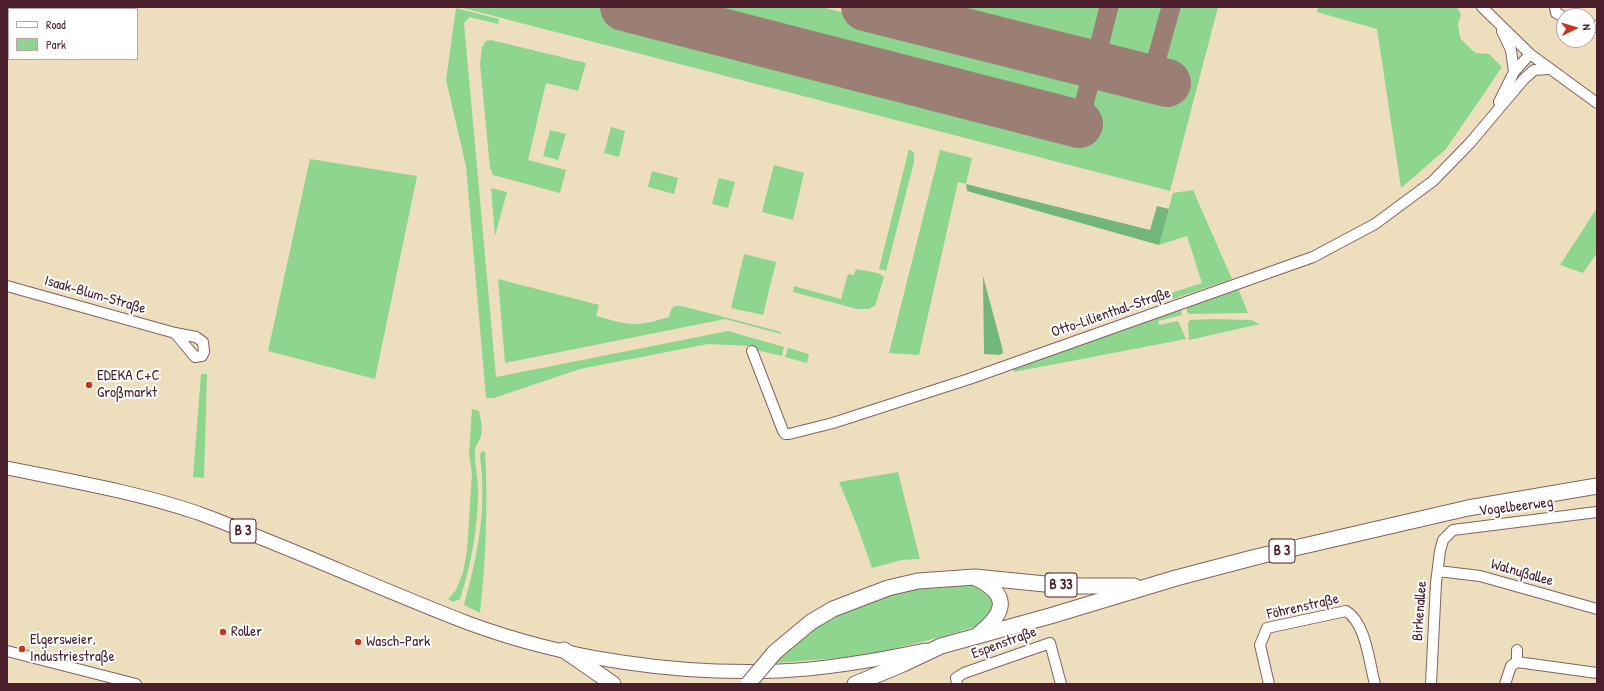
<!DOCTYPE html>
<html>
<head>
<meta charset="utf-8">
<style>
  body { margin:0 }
  #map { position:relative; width:1604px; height:691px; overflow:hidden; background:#eddfbe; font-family:"Patrick Hand",sans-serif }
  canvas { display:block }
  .frame { position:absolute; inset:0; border:8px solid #4a1f2b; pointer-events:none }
  .legend { position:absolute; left:8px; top:8px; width:130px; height:52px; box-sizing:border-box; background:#fff; border:1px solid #b7a5aa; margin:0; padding:5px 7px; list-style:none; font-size:12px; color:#4a1f2b }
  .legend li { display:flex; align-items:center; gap:8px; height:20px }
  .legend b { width:20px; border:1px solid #b7a5aa }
  .north { position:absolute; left:1556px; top:8px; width:40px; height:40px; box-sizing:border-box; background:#fff; border:1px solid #b7a5aa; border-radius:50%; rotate:85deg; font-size:11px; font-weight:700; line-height:16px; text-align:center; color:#4a1f2b }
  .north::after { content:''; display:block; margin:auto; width:14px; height:18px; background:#c8321e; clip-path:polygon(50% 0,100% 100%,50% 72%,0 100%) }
</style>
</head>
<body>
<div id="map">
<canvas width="1604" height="691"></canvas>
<div class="frame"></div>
<ul class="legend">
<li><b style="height:5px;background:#fff"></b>Road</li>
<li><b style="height:11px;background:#8ed590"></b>Park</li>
</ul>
<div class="north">N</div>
</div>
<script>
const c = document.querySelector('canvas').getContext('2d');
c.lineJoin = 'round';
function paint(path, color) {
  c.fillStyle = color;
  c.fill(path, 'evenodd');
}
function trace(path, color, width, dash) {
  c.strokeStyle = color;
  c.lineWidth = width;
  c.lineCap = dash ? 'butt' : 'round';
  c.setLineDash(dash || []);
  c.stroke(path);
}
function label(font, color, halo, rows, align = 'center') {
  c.font = font + ' "Patrick Hand",sans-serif';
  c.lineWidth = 4;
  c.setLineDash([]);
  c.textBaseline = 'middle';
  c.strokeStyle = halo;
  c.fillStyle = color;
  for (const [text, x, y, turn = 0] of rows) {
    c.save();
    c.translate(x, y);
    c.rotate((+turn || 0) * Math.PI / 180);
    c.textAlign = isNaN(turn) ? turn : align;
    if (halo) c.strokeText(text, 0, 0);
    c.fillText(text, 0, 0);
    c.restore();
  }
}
const green = new Path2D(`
  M 459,7 L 822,7 L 1168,95 L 1173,74 L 1156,70 L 1173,7 L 1218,7 L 1170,191 Z
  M 913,7 L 1104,7 C 1099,28 1098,41 1076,48 Z
  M 1113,7 L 1169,7 L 1152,69 L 1106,57 L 1102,53 L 1103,43 Z
  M 1318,7 L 1457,7 L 1461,14 L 1458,25 L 1460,38 L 1472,50 L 1476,53 L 1489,54 L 1502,67 L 1446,149 L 1401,188 L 1377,29 L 1317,12 Z
  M 456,8 L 499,19 L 498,24 L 470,17 L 464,23 L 496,377 L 728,331 L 784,347 L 782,356 L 756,350 L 749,346 L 708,344 L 580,369 L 494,398 L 486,398 L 466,166 L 446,80 Z
  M 491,40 L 586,63 L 578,91 L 546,83 L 528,160 L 566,170 L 560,193 L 493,175 L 490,168 L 480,64 L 482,47 L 486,41 Z
  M 611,127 L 625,131 L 619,157 L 604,153 Z
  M 550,130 L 566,134 L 558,160 L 543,156 Z
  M 909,149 L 914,153 L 914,162 L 886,271 L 879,269 Z
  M 940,150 L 972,158 L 966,184 L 958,182 L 919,355 L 889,353 Z
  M 310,159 L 417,176 L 375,379 L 268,351 Z
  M 774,165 L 804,173 L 793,220 L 762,212 Z
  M 652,171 L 678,178 L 674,194 L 648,187 Z
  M 719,178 L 735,182 L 728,208 L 712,204 Z
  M 491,188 L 507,192 L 495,236 Z
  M 1193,190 L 1232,279 L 1173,299 L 1171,293 L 1202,283 L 1187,236 L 1159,245 L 1173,193 Z
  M 1597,208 L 1597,253 L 1583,273 L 1560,265 Z
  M 744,254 L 776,262 L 763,315 L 731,308 Z
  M 856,269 L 878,273 L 884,277 L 875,306 L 868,309 L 857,309 L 793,292 L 794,286 L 841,299 L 848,274 L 854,275 Z
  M 498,279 L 599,305 L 596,316 C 608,319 622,324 634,324 C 646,324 659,320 669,317 L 671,310 L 674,306 L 682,306 L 781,332 L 781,334 L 725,319 L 505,363 Z
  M 1238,288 L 1248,313 L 1189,314 L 1187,312 L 1187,307 Z
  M 1181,308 L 1182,315 L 1158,321 L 1159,325 L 1178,321 L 1186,339 L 1014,372 L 1013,368 Z
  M 1213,319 L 1251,320 L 1260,324 L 1189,340 L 1188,323 L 1190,320 Z
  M 788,348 L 809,354 L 807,363 L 785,357 Z
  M 201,374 L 207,374 L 204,478 L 193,477 Z
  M 472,409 L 479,411 C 482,427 485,434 475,448 C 474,462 478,477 478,491 C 478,528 471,565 460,599 L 453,602 L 448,599 L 456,590 L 463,573 L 467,551 L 472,473 L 469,454 Z
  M 485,451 C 488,505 486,559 480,613 L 464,605 C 478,553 487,510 480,456 L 481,452 Z
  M 898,472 L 920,559 L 901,560 L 872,568 L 858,528 L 839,482 Z
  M 978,583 L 998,604 L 987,623 L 945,636 L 865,656 L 774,663 L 812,630 L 843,609 L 922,584 Z`);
const forest = new Path2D(`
  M 966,184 L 1150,230 L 1157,206 L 1169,209 L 1159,245 L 967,191 Z
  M 983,276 L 1002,347 L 1003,353 L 1000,355 L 984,354 Z`);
const taxiway = new Path2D(`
  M 1151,79 L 1171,7
  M 1079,124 L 1109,7`);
const runway = new Path2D(`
  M 624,7 L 1079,124
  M 865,7 L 1167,83`);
const minor = new Path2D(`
  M 1482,7 L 1530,54 L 1597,103
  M 1555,7 L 1556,13 L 1564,17
  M 1588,24 L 1597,27
  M 1502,31 L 1511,50 L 1514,72
  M 1499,102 L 1514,72 L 1530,54
  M 7,286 L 175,333 L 196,337 L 203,342 L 204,352 L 202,356 L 195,357 L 175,333
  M 752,351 L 783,431 L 785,434 L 789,434 L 833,423 L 969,379 L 1313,257 L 1375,224 L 1433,181 L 1470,143 L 1524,79 L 1534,70 L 1548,69
  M 1438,571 L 1480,576 L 1597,609
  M 1517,650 L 1517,662
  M 7,651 L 136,684
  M 957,684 L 956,678 L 964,673 L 1050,643 L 1061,684
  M 1269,684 L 1260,645 L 1267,628 L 1346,611 C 1366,623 1369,662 1375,684
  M 1431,684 L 1436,583 L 1440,551 L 1443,540 L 1453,530 L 1597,512
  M 1505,684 L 1511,666 L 1517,662 L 1597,673`);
const major = new Path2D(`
  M 7,468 C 71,481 136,492 198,513 C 217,520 237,528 256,536 C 327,564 397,596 468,623 C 565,659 676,675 779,671 C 828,669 878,660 925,650`);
const highway = new Path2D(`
  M 976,578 C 1010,595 1006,612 979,634
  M 564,650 L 613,684
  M 775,652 L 811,622 L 833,609 L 888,588 L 918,581 L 975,577 L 1065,586 L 1134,586
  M 855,684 L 903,664 L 941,646 L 1050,616 L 1176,578 L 1256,557 L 1468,508 L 1597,486`);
const highwayBridge = new Path2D(`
  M 748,684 L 775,652`);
const markers = [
  [89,385,4,"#c8321e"],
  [223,632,4,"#c8321e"],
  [358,642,4,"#c8321e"],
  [22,649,4,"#c8321e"]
];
const shields = [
  [243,531,26],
  [1282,551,26],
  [1061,585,32]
];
const shieldNames = [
  ["B 3",243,531],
  ["B 3",1282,551],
  ["B 33",1061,585]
];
const streetNames = [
  ["Isaak-Blum-Straße",95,295,16],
  ["Otto-Lilienthal-Straße",1111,313,-19],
  ["Vogelbeerweg",1516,507,-7],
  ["Walnußallee",1522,573,16],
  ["Föhrenstraße",1303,607,-13],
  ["Birkenallee",1420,611,-86],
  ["Espenstraße",1004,643,-20]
];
const poiNames = [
  ["EDEKA C+C",97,376],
  ["Großmarkt",97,393],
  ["Roller",231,632],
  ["Elgersweier,",30,640],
  ["Industriestraße",30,657],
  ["Wasch-Park",366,642]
];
paint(green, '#8ed590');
paint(forest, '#72b67a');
trace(taxiway, '#9c7f74', 19);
trace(runway, '#9c7f74', 48);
trace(minor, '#83625e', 12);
trace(major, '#83625e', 15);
trace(highway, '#83625e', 17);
trace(minor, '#fff', 10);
trace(major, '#fff', 13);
trace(highway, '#fff', 15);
trace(highwayBridge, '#83625e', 17, []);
trace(highwayBridge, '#fff', 15);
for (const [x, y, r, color] of markers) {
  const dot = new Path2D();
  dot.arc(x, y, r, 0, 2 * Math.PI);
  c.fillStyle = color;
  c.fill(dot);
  trace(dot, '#fff', 1.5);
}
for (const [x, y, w] of shields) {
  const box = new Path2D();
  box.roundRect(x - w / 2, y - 12, w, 24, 3);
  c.fillStyle = '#fff';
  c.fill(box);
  trace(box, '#4a1f2b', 1);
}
label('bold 14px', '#4a1f2b', null, shieldNames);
label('15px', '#4a1f2b', '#fff', streetNames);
label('15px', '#4a1f2b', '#fff', poiNames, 'left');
</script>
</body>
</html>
